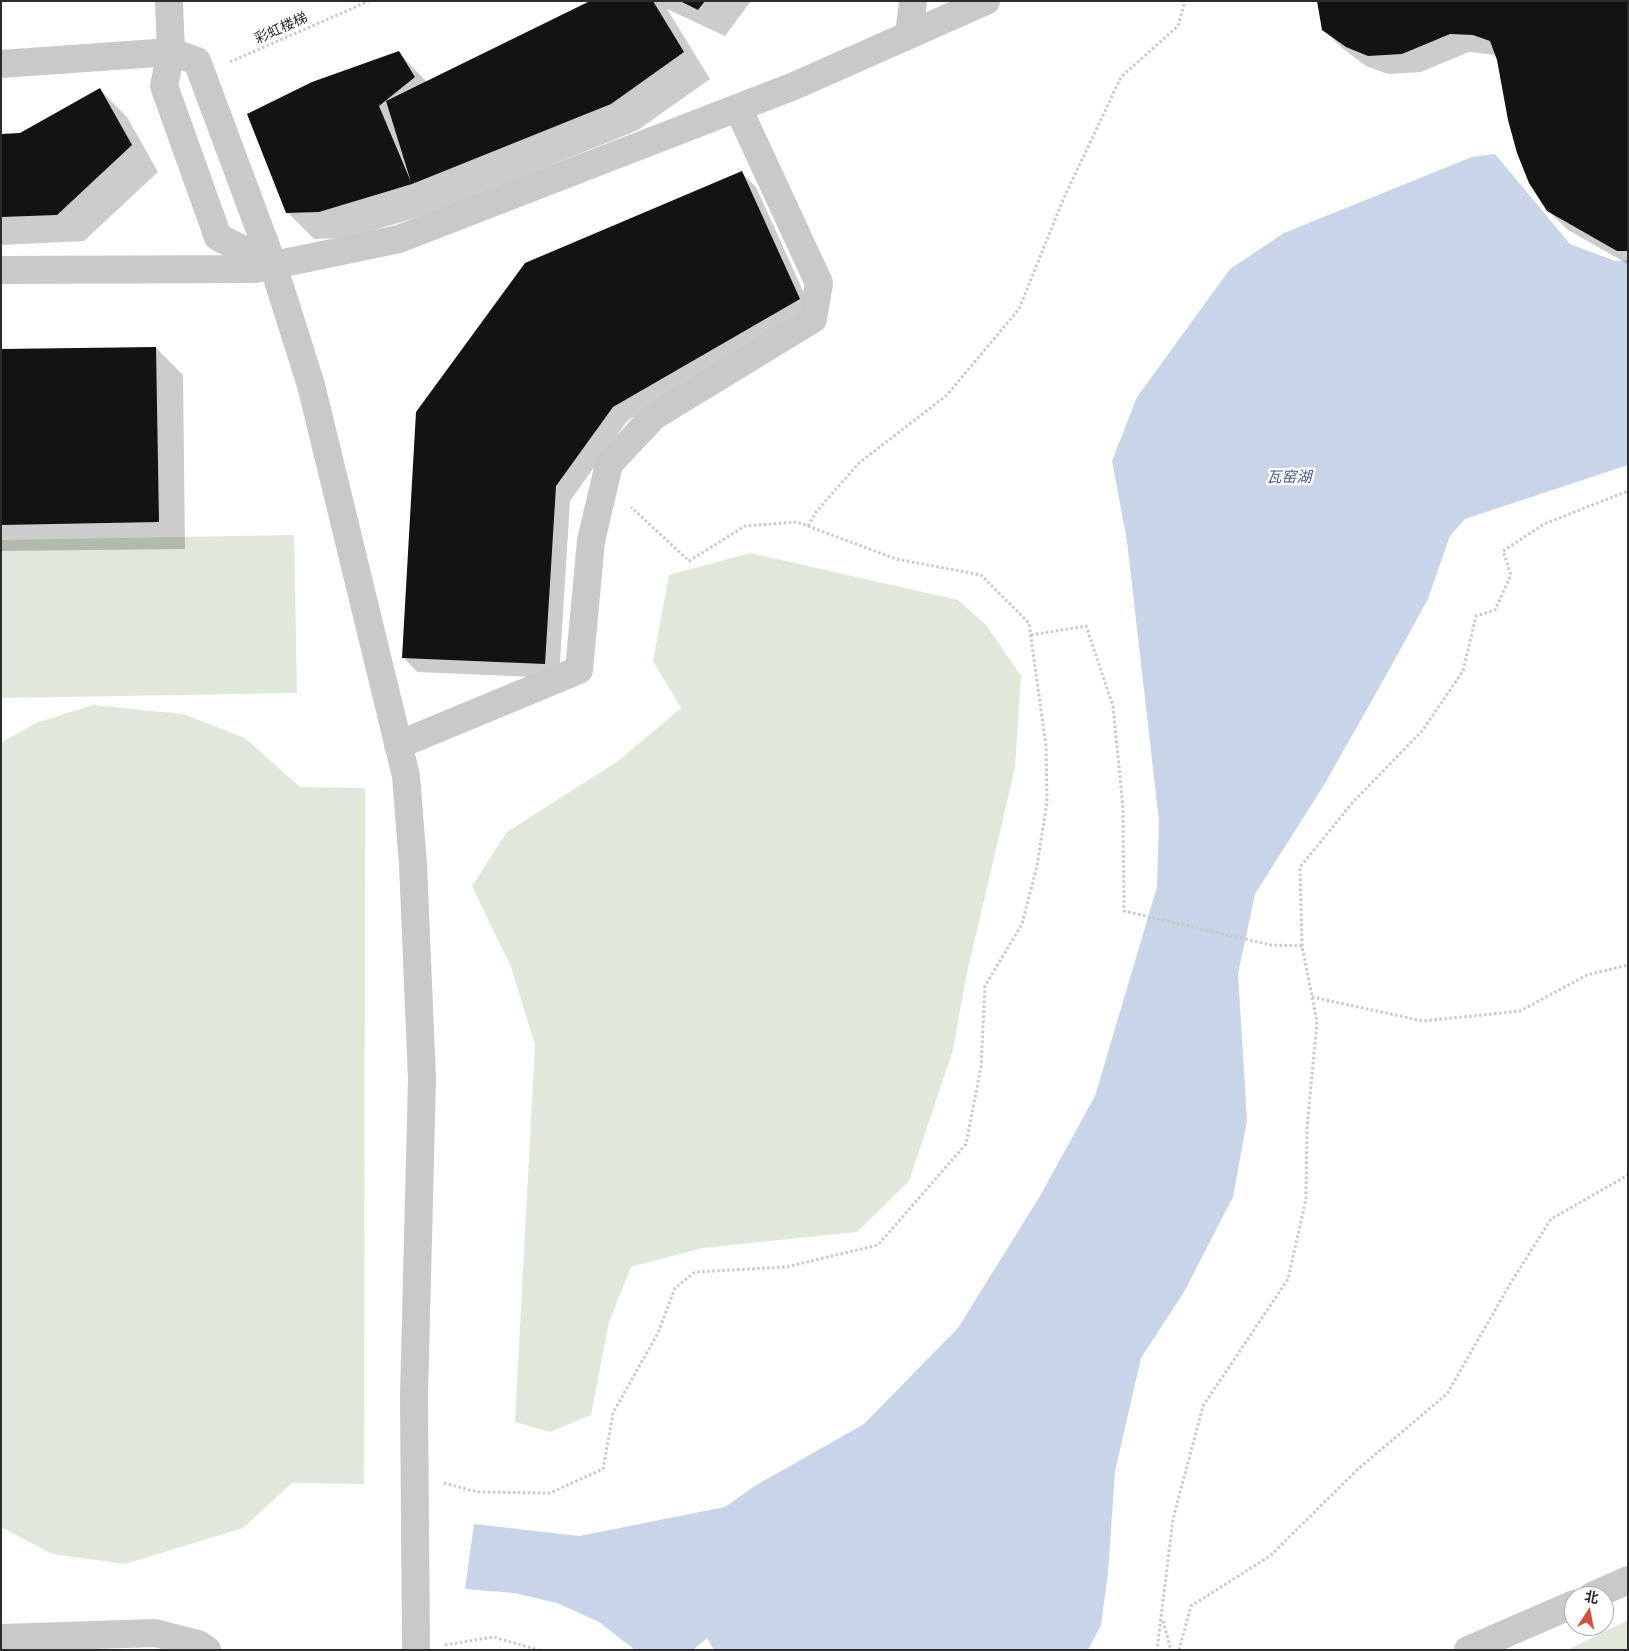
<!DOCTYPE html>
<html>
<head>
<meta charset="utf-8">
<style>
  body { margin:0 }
  #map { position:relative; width:1629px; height:1651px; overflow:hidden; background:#fff; font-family:Commissioner,"Noto Sans SC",sans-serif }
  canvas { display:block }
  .frame { position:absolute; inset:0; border:2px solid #2c2c2c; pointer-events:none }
  .north { position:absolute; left:1564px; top:1586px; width:50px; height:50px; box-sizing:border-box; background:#fff; border:1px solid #ababab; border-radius:50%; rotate:11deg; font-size:14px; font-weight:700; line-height:20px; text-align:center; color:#2c2c2c }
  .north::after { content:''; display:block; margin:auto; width:18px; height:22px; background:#d3533d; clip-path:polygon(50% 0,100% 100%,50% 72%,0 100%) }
</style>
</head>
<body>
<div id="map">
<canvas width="1629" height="1651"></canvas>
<div class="frame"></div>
<div class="north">北</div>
</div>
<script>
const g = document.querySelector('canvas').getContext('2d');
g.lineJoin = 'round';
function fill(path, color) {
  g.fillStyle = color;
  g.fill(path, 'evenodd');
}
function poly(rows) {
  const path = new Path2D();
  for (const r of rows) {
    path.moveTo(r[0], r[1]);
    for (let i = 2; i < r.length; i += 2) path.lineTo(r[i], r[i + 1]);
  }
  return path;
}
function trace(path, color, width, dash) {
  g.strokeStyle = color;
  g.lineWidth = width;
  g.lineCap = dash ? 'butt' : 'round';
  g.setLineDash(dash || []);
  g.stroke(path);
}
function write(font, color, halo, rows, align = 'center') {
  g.font = font + ' Commissioner,"Noto Sans SC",sans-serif';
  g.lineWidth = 5;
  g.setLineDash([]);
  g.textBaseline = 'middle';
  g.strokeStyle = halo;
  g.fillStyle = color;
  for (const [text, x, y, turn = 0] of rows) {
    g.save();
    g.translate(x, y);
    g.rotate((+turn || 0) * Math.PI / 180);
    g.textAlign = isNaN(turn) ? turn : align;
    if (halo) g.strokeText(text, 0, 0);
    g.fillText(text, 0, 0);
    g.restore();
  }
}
fill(poly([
  [294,535,297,693,1,698,1,540],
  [750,553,958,600,986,625,1021,676,1015,768,966,977,953,1050,909,1181,857,1232,702,1248,631,1267,609,1322,591,1415,550,1432,515,1422,535,1045,511,967,472,886,507,832,618,761,681,708,653,661,669,575],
  [93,705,183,714,245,738,300,787,365,788,364,1484,292,1483,243,1528,125,1564,52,1554,1,1527,1,743,36,723],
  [1628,1620,1628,1650,1567,1650]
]), '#dfe8da');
fill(poly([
  [1495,154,1570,244,1615,261,1628,260,1628,465,1465,519,1450,536,1428,599,1384,679,1324,785,1255,894,1238,974,1247,1120,1233,1197,1184,1292,1141,1358,1115,1471,1108,1573,1101,1625,1088,1650,714,1650,707,1638,693,1650,635,1650,599,1622,557,1603,514,1593,465,1589,474,1524,579,1536,725,1507,753,1487,864,1424,958,1328,1040,1196,1095,1096,1157,887,1159,821,1127,541,1112,461,1137,397,1230,269,1284,233,1472,157]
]), '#c8d4e7');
fill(poly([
  [593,1,751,1,725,36,667,9,710,79,638,130,439,211,347,238,314,239,287,212,398,52,427,82],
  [1628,1,1628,264,1568,230,1548,211,1496,55,1469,52,1421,72,1388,74,1366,66,1342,48,1323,29],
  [100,90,127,117,158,172,84,241,1,245,1,135,20,134],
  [742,173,756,187,813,313,627,421,570,501,559,678,417,672,403,657],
  [156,348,183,375,185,549,1,551,1,351]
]), '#0003');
fill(poly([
  [590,1,653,1,684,52,611,104,412,184,319,212,286,213,247,114,312,82,399,51,415,77,379,106,411,182,386,101],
  [680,1,705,1,698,10],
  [1317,1,1628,1,1628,251,1617,251,1547,211,1529,183,1517,153,1508,120,1497,60,1490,41,1473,35,1450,34,1402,54,1368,56,1346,47,1322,30],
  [100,88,132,145,57,215,1,217,1,134,20,133],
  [742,171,800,299,613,407,556,486,545,664,402,658,416,412,525,263],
  [156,347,159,522,1,525,1,349]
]), '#131313');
trace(poly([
  [230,62,369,1],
  [808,526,816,512,859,463,947,395,1019,309,1063,200,1121,77,1178,26,1185,1],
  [1031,635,1086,626,1113,706,1123,808,1124,911,1271,945,1302,946,1317,1022,1307,1128,1306,1199,1288,1279,1203,1406,1173,1519,1157,1650],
  [1302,946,1300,867,1353,802,1422,731,1463,671,1476,616,1495,610,1511,575,1503,551,1544,524,1628,491],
  [1312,997,1423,1021,1520,1011,1587,975,1628,965],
  [444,1483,477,1492,550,1493,603,1469,613,1413,658,1333,675,1288,695,1272,786,1267,878,1245,966,1144,981,1067,985,986,1022,924,1037,866,1047,802,1046,746,1029,623,981,575,896,559,797,522,745,526,689,561,631,507],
  [1163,1621,1171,1650],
  [445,1645,493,1637,539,1650],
  [1179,1650,1191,1606,1270,1556,1358,1469,1447,1394,1510,1284,1551,1219,1628,1175]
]), '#c9c9c9', 3, [2.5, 2.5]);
trace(poly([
  [169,1,171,52,197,61,273,265,311,385,406,776,413,864,422,1079,414,1396,416,1650],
  [909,35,913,1],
  [1,64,171,52,164,86,218,237,273,265],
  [1,270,255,269,399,239,794,86,986,1],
  [398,745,579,670,591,541,609,464,654,416,813,319,819,283,738,108],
  [1592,1596,1628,1580],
  [1,1638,155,1633,198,1644,207,1650],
  [1468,1650,1574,1604]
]), '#c9c9c9', 28);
write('14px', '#2c2c2c', '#fff', [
  ["彩虹楼梯",281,28,-24]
]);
write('italic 15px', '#425c85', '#fff', [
  ["瓦窑湖",1289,477]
]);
</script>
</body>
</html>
